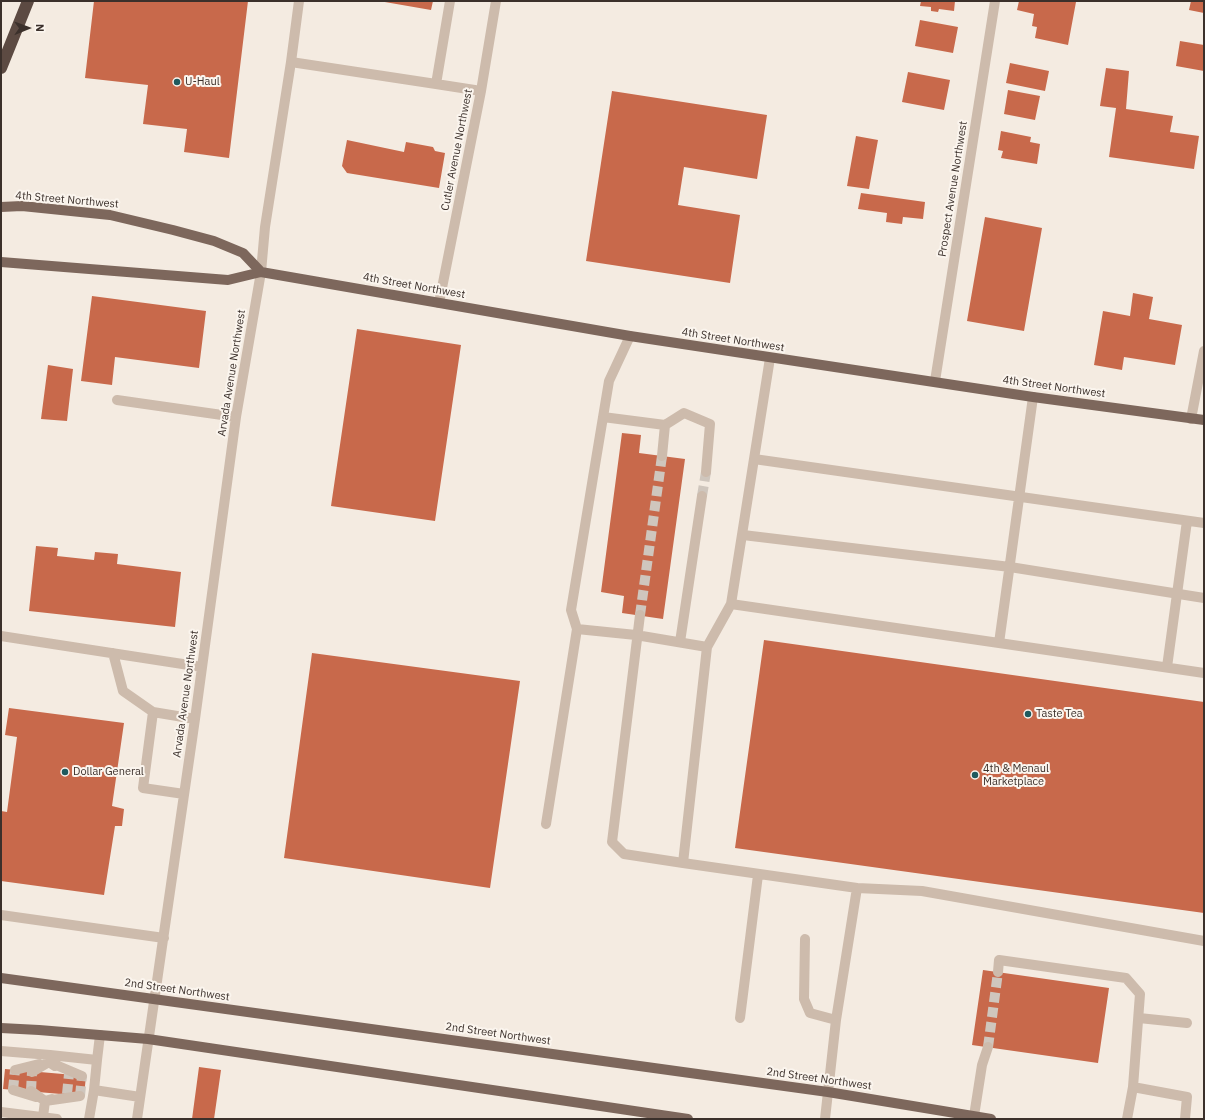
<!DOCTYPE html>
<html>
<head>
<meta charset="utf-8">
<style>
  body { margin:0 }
  #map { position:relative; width:1205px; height:1120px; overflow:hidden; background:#f4ebe1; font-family:"IBM Plex Sans",sans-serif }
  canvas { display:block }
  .frame { position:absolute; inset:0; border:2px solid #3b302b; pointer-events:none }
  .north { position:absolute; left:8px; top:8px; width:40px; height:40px; -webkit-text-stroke:3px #fbf5ee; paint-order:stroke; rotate:89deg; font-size:11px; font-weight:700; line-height:16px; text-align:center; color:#3b302b }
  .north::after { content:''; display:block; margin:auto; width:14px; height:18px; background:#3b302b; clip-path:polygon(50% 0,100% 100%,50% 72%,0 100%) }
</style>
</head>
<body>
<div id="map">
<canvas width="1205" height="1120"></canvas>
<div class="frame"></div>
<div class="north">N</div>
</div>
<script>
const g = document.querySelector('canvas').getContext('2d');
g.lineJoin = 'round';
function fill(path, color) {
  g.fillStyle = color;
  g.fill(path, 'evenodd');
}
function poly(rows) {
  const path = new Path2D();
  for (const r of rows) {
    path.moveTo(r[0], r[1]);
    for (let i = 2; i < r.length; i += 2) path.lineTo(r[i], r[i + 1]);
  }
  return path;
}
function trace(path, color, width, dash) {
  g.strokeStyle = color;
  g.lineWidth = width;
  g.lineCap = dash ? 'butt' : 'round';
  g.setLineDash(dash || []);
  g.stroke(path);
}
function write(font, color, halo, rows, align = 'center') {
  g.font = font + ' "IBM Plex Sans",sans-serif';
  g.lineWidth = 4;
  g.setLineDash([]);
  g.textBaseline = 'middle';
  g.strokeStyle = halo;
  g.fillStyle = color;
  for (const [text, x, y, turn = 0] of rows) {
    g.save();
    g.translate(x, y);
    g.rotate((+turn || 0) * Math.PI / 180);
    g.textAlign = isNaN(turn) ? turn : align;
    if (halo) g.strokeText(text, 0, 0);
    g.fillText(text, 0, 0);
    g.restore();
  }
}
fill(poly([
  [94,1,248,1,229,158,184,152,187,129,143,124,148,85,85,78],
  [379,1,433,1,431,10],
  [921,1,955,1,954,11,939,9,938,12,931,11,931,7,920,6],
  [1019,1,1076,2,1068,45,1035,38,1037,27,1032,26,1034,14,1017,10],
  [1191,1,1204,1,1204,13,1189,10],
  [920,20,958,27,953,53,915,46],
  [1180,41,1204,45,1204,71,1176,66],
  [1010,63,1049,71,1045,91,1006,83],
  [1106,68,1129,71,1126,109,1173,116,1170,132,1199,136,1194,169,1109,157,1116,108,1100,106],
  [908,72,950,80,944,110,902,102],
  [1008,90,1040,96,1035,120,1004,114],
  [612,91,767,115,757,179,684,167,678,205,740,215,730,283,586,261],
  [1001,131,1031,137,1030,142,1040,144,1037,164,1001,158,1003,151,998,150],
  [856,136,878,140,869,189,847,186],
  [347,140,404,152,406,142,433,147,435,151,445,153,439,188,347,173,342,166],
  [861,193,925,202,923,219,903,217,902,224,886,222,887,213,858,209],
  [985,217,1042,228,1024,331,967,321],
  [1133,293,1153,297,1149,319,1182,325,1175,365,1124,357,1122,370,1094,365,1103,311,1130,316],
  [92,296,206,311,199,368,115,357,112,385,81,381],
  [357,329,461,345,435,521,331,506],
  [48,365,73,369,67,421,41,419],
  [622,433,641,435,639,453,685,459,663,619,622,613,624,596,601,592],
  [36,546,58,548,57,556,94,560,95,552,118,554,117,564,181,572,175,627,29,611],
  [764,640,1204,702,1204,913,735,848],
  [312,653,520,681,490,888,284,858],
  [9,708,124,723,112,806,124,809,122,826,115,826,104,895,1,881,1,811,7,812,17,737,5,735],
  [983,970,1109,988,1098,1063,972,1045],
  [199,1067,221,1070,214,1119,192,1119],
  [5,1069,86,1076,84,1096,3,1089]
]), '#c8694b');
trace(poly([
  [702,496,706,472],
  [640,615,662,456],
  [988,1047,998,972],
  [13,1090,15,1070],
  [31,1091,32,1072],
  [67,1094,69,1074],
  [80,1096,82,1076]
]), '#cfc6bd', 10, [10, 5]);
trace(poly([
  [291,62,299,1],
  [436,84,481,91],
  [439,303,481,91,496,1],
  [630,336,609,381,571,610,577,629,636,635,707,647],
  [770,358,731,604,707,647,683,863,857,888,836,1020,825,1119],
  [935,381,995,1],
  [1033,397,999,643,1204,673],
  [117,400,236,417],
  [603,417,665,425],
  [1191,419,1204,351],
  [662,456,665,425,684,413,710,424,706,472],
  [754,459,1204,523],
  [743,535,1010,567,1204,598],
  [731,604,999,643],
  [640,615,612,842,624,854,683,863],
  [1,636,202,667],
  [680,642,702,496],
  [113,653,123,691,153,712,195,719],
  [1167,667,1187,521],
  [153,712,143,788,184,794],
  [546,824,577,629],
  [857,888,922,891,1204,941],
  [1,915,164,938],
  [805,939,804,999,810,1013,836,1020],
  [998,972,999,960,1126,978,1140,994,1133,1087],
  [740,1018,758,875],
  [1139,1018,1187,1023],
  [1,1051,50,1055],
  [15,1070,39,1064],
  [32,1072,49,1062,55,1066],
  [82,1076,49,1062,50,1055,97,1060,100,1035],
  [13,1090,36,1097],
  [94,1090,97,1060],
  [31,1091,45,1101,52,1099],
  [1,1112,57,1119],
  [974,1116,982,1065,988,1047],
  [43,1117,45,1101,80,1096],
  [89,1119,94,1090,140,1097],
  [137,1119,195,719,236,417,261,272,265,227,291,62,436,84,450,1],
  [1127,1119,1133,1087,1187,1097,1185,1119]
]), '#cdbbac', 10);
trace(poly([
  [1,207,22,206,110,215,173,230,214,241,243,253,261,272],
  [1,262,228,280,261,272,630,336,1033,397,1204,420],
  [1,978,828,1092,991,1119],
  [1,1028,39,1030,148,1039,688,1119]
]), '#7d675c', 10);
trace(poly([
  [1,68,28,1]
]), '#5c4a42', 12);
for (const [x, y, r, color] of [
  [177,82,4,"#1f5a5e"],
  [1028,714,4,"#1f5a5e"],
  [65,772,4,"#1f5a5e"],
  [975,775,4,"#1f5a5e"]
]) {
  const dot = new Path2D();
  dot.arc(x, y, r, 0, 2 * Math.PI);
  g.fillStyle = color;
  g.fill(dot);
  trace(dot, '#fbf5ee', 1.5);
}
write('11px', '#3b302b', '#fbf5ee', [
  ["U-Haul",185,82],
  ["Taste Tea",1036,714],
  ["4th & Menaul",983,769],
  ["Marketplace",983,782],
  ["Dollar General",73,772]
], 'left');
write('11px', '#3b302b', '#fbf5ee', [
  ["Cutler Avenue Northwest",457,150,-79],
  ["Prospect Avenue Northwest",953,189,-81],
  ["4th Street Northwest",67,200,5],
  ["4th Street Northwest",414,286,10],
  ["4th Street Northwest",733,340,9],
  ["Arvada Avenue Northwest",232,373,-81],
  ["4th Street Northwest",1054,387,8],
  ["Arvada Avenue Northwest",186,694,-82],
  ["2nd Street Northwest",177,990,8],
  ["2nd Street Northwest",498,1034,8],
  ["2nd Street Northwest",819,1079,8]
]);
</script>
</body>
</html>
